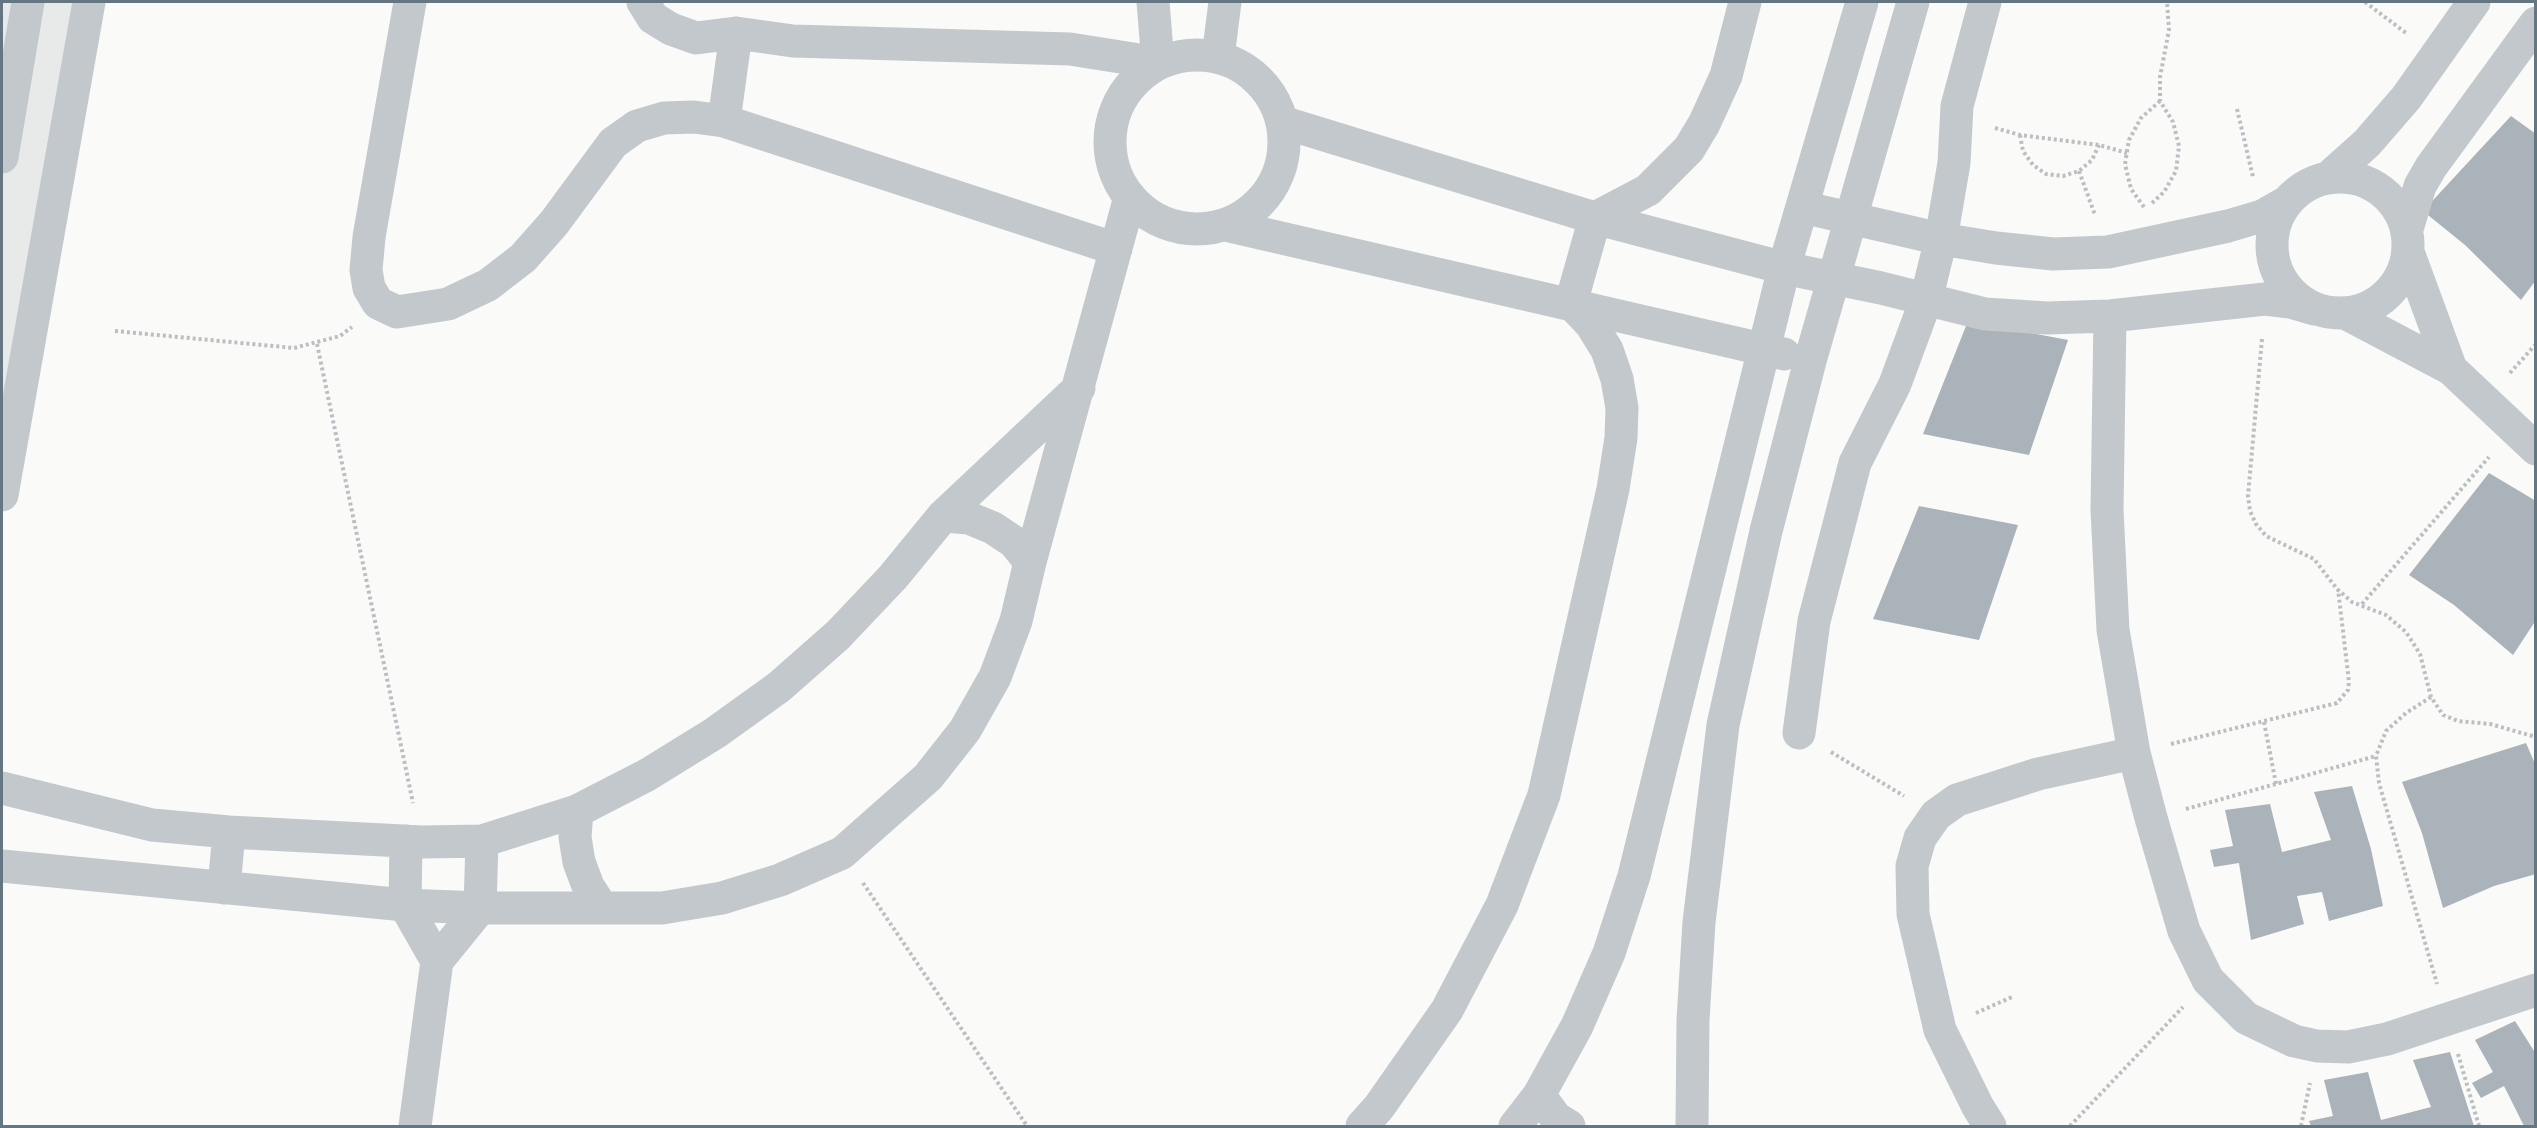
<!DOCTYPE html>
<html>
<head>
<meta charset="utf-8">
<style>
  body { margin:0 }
  #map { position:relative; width:2537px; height:1128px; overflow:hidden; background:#fafaf8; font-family:"Public Sans",sans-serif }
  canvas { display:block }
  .frame { position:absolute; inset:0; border:3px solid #657683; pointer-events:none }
</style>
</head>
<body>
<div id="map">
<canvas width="2537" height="1128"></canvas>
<div class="frame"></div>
</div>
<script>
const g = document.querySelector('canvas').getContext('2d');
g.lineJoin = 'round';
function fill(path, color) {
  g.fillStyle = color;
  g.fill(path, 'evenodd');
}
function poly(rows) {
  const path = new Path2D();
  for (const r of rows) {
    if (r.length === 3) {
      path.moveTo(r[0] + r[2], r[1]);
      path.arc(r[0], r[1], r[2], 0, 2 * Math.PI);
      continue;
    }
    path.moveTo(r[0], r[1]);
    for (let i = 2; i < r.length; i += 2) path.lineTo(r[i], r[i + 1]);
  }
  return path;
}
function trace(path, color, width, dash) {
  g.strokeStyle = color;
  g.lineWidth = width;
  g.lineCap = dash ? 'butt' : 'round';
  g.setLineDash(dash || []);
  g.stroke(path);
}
fill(poly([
  [2,2,78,2,2,448]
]), '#e8e9e9');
fill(poly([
  [2511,116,2536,134,2536,280,2521,300,2465,245,2423,211],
  [1968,321,2068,340,2029,455,1923,434],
  [2489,473,2536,501,2536,620,2513,655,2454,605,2409,575],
  [1919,506,2018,525,1979,640,1873,619],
  [2526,743,2536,766,2536,874,2494,886,2443,908,2422,833,2402,782],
  [2352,786,2371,849,2383,906,2329,921,2322,892,2297,896,2304,924,2251,940,2239,863,2214,867,2210,850,2233,846,2225,810,2270,804,2282,852,2331,840,2314,792],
  [2515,1021,2536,1054,2536,1126,2524,1126,2504,1086,2481,1098,2472,1083,2493,1072,2475,1040],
  [2450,1052,2474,1126,2311,1126,2309,1121,2333,1116,2324,1080,2368,1072,2381,1120,2431,1107,2413,1060]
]), '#aab3b9');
trace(poly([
  [2365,2,2406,33],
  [2237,109,2253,177],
  [1995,128,2020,135,2099,145,2127,153],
  [2020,135,2023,151,2033,165,2046,174,2063,176,2079,171,2092,160,2099,145],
  [2079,171,2095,215],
  [2152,203,2164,192,2176,171,2179,146,2173,122,2160,101,2160,77,2169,30,2167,2],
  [2144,207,2131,189,2125,164,2129,140,2141,118,2160,101],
  [115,331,294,348,340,336,352,327],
  [2262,339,2248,496,2250,511,2256,524,2266,536,2314,559,2337,589,2352,602,2386,615,2406,632,2420,654,2431,697,2443,715,2458,721,2490,724,2536,737],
  [317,344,413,803],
  [2510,373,2536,344],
  [2362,604,2489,457],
  [2431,697,2406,713,2386,731,2376,756,2379,783,2437,984],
  [2264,722,2276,784],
  [2171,744,2337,703,2348,690,2349,682,2338,589],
  [1831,752,1904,796],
  [2186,809,2376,756],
  [863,883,1027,1126],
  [1976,1013,2012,997],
  [2458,1054,2479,1126],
  [2070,1126,2183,1007],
  [2301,1126,2310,1083]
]), '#bbbfc2', 4, [3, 3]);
trace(poly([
  [410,2,369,237,366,270,369,288,378,303,397,312,448,304,488,285,523,258,554,223,613,143,637,126,664,118,694,117,724,121,1116,249],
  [643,2,653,18,671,29,696,38,736,33,793,41,1070,49,1158,63,1153,2],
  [1197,142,87],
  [1218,57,1225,2],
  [724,121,736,33],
  [1282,122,1595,218,1784,268,1881,288,1985,314,2047,318,2110,316,2265,299,2290,302,2314,309],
  [2,157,28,2],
  [2340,245,68],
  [2329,177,2367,143,2406,98,2474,2],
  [1802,207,1941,239,1996,248,2053,254,2108,252,2228,226,2262,216,2285,203],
  [1225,225,1784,354],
  [2407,229,2420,186,2431,167,2536,23],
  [2408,252,2451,369],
  [2345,313,2451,369,2536,449],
  [2110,316,2107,510,2113,630,2134,753,2151,818,2184,931,2208,980,2246,1018,2294,1041,2317,1046,2348,1047,2387,1039,2536,990],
  [2,495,89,2],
  [943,516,969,518,993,528,1014,542,1030,562],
  [1799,733,1814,621,1855,463,1895,384,1926,300,1941,239,1954,163,1957,106,1985,2],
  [2,788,152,825,229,832,422,842,482,841,577,811,647,775,715,733,779,687,838,635,893,577,943,516,1079,388],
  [577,811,575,837,579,862,588,886,602,908],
  [406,841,405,905,437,961],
  [2,866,405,905,480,908,662,908,722,898,780,880,842,853,928,777,965,730,995,677,1016,621,1030,562,1130,197],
  [224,888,229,832],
  [1539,1095,1556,1118,1569,1126],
  [415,1126,437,961,480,908,482,841],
  [1362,1126,1379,1107,1447,1010,1502,905,1544,795,1613,489,1621,438,1622,408,1617,379,1607,350,1591,324,1571,303,1595,218,1648,190,1689,149,1704,124,1726,76,1745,2],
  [1515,1126,1539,1095,1577,1026,1609,953,1634,876,1784,268,1862,2],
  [1692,1126,1693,1020,1699,922,1723,725,1766,531,1810,361,1913,2],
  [1990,1126,1978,1107,1940,1030,1913,914,1912,866,1920,838,1936,815,1957,800,2038,774,2134,753]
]), '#c3c8cc', 33);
</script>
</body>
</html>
